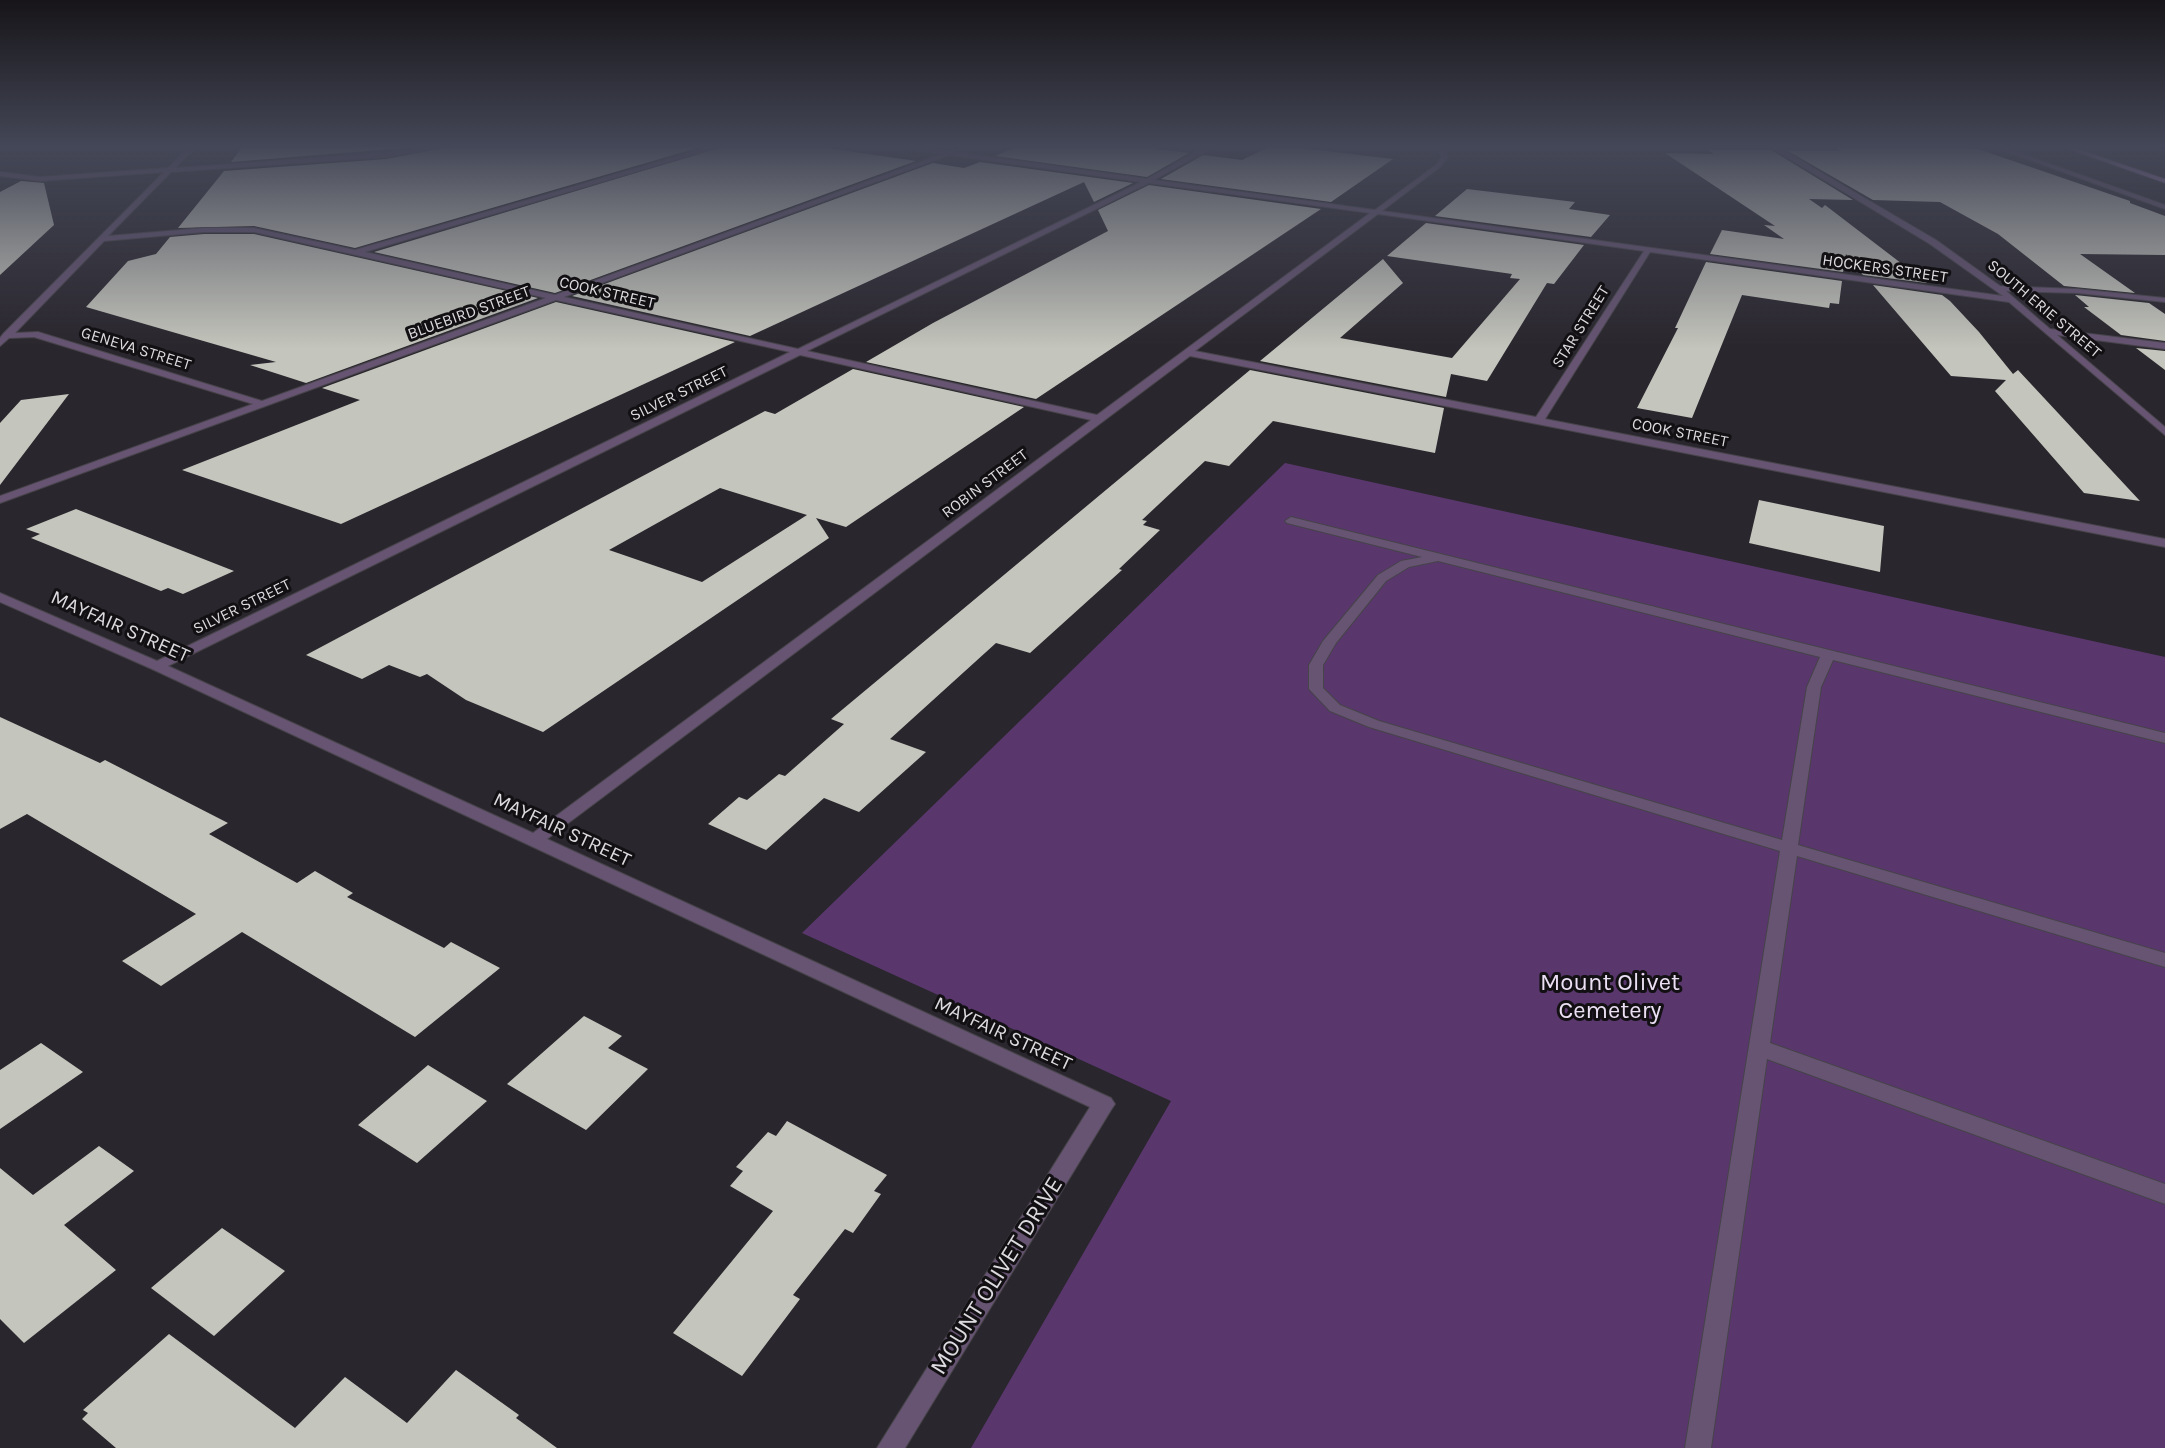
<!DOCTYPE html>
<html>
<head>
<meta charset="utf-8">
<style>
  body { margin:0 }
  canvas { display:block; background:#2a262d }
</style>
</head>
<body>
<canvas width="2165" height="1448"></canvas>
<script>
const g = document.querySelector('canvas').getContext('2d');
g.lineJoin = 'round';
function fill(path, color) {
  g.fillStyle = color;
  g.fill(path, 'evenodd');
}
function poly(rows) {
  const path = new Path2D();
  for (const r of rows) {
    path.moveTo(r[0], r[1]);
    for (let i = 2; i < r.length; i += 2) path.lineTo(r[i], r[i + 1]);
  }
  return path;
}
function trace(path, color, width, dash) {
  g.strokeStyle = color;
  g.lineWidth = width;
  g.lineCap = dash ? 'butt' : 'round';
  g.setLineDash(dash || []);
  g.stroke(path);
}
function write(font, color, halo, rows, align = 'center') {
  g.font = font + ' Karla,sans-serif';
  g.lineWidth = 6;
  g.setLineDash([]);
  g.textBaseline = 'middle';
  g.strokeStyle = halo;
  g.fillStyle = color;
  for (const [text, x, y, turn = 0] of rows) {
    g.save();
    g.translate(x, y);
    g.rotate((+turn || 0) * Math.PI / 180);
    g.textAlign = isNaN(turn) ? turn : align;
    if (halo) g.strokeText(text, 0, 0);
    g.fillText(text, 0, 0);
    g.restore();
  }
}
fill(poly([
  [1285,463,2165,657,2165,1448,971,1448,1171,1101,802,933]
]), '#59376d');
fill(poly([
  [243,146,428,146,231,162],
  [454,146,704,146,355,248,254,226,178,228,224,171,386,159],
  [725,146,812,146,916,161,555,293,374,252],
  [1019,146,1161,146,1155,149,1189,153,1147,177,995,156],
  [1271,146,1283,146,1393,159,1331,202,1161,179,1203,155,1242,160],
  [1944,146,1978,149,2130,201,2130,203,2165,216,2165,255,2080,254,2135,293,2064,286,1998,234,1940,202,1873,200,1788,151,1841,151,1836,148],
  [1708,150,1771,150,1853,200,1809,199,1822,208,1825,205,1927,283,1863,275,1846,254,1843,272,1710,254,1722,230,1784,239,1764,225,1775,226,1665,153,1714,154],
  [980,162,1133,183,1094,202,1084,182,750,336,572,296,933,163,964,168],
  [21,181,44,183,54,225,0,275,0,192],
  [1149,185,1321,209,1036,399,866,362,933,323,1108,231,1098,210],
  [1467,189,1575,202,1569,209,1610,215,1591,237,1435,216],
  [1426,223,1584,245,1554,284,1547,283,1487,381,1451,374,1446,397,1260,361,1383,259,1403,283,1340,338,1452,358,1520,279,1510,278,1512,274,1387,256],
  [204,234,254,234,538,298,306,383,250,365,276,362,86,307,128,261,156,254,170,237],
  [1706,262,1842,281,1839,304,1830,303,1829,308,1742,295,1692,418,1637,408,1678,328,1675,328],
  [1873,285,1942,295,1950,301,1979,332,2013,374,2018,370,2140,501,2084,493,1995,391,2006,380,1951,376],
  [2075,295,2149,303,2165,314,2165,341,2121,335,2084,307,2089,307],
  [556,302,735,342,341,524,182,470,360,400,322,388],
  [2136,348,2165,351,2165,370],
  [853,369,1024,407,846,527,816,518,829,538,543,732,466,700,427,674,420,677,389,665,362,679,306,655,765,411,775,414],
  [720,488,807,515,702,582,609,550],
  [1250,370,1444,408,1435,453,1273,421,1229,466,1205,461,1142,520,1147,521,1143,525,1160,530,1119,569,1122,570,1030,653,996,643,890,739,926,752,859,812,824,798,766,850,708,824,739,797,747,800,779,774,785,776,844,724,831,719],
  [69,394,0,485,0,423,21,400],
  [1759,500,1884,526,1880,572,1749,543],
  [76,509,234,571,183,594,168,588,161,591,31,538,40,534,26,529],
  [0,717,100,763,105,760,228,823,209,834,297,883,315,871,353,893,347,897,444,948,451,942,500,968,415,1037,242,932,161,986,122,961,196,914,27,814,0,829],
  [584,1016,622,1036,608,1048,648,1069,586,1130,507,1084],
  [41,1043,83,1072,0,1129,0,1070],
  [428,1065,487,1101,417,1163,358,1125],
  [787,1121,887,1175,874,1191,881,1194,853,1233,845,1229,793,1295,800,1299,742,1376,673,1333,773,1211,730,1186,743,1171,736,1167,768,1132,776,1136],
  [99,1146,134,1171,64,1225,116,1270,24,1343,0,1319,0,1168,33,1195],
  [222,1228,285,1271,214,1336,151,1288],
  [169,1334,295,1428,345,1377,407,1423,456,1370,519,1415,516,1418,557,1448,116,1448,82,1419,88,1413,83,1410]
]), '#c4c5bc');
const minor = poly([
  [190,146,196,146,175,168,386,153,452,146,386,157,171,172,108,236,204,228,254,228,355,250,713,146,723,146,365,252,555,295,942,154,894,146,911,146,1147,179,1207,146,1215,146,1154,180,1375,210,1436,165,1441,158,1440,146,1446,146,1447,158,1440,167,1382,211,2003,296,1930,244,1768,146,1776,146,1936,240,2000,286,2077,289,2165,298,2165,302,2077,293,2006,291,2050,329,2165,343,2165,349,2057,335,2165,427,2165,435,2009,302,1650,252,1545,419,2165,539,2165,547,1190,356,547,839,1111,1098,1115,1104,1111,1110,905,1448,877,1448,1090,1107,152,669,0,602,0,593,157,661,790,352,556,300,0,503,0,496,253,404,34,337,9,338,0,346,0,338,3,334,164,172,40,181,0,176,0,172,40,177,168,168,190,146],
  [949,155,1141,182,798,349,564,297,949,155],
  [1149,183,1370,213,1097,415,807,351,1149,183],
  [1378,214,1644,251,1536,417,1195,351,1378,214],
  [204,232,254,232,546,298,262,401,38,332,15,333,104,241,204,232],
  [800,355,1091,420,533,833,168,666,800,355],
  [1991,146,2000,146,2165,205,2165,209,1991,146],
  [1291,517,2165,733,2165,743,1833,660,1821,687,1798,845,2165,953,2165,967,1797,856,1770,1043,2165,1184,2165,1204,1767,1059,1711,1448,1685,1448,1780,851,1369,727,1330,711,1309,689,1309,665,1323,641,1378,575,1401,561,1422,557,1287,523,1285,521,1291,517],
  [1438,561,1820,657,1807,687,1782,840,1379,721,1340,705,1323,688,1323,665,1336,643,1386,581,1409,567,1438,561]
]);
const major = poly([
  [2060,146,2069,146,2165,179,2165,183,2060,146]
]);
trace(minor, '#464349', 2);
trace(major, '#464349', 2);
fill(minor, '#665472');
fill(major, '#a57fbd');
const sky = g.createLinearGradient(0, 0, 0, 349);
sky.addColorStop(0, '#171519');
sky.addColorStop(0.42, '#444757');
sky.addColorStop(1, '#44475700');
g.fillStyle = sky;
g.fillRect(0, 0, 2165, 349);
write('16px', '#dcdade', '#121013', [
  ["HOCKERS STREET",1885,269,8],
  ["COOK STREET",607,293,13],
  ["SOUTH ERIE STREET",2044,309,40],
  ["BLUEBIRD STREET",469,313,-20],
  ["STAR STREET",1581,327,-58],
  ["GENEVA STREET",136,349,17],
  ["SILVER STREET",679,394,-26],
  ["COOK STREET",1680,433,11],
  ["ROBIN STREET",985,484,-37],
  ["SILVER STREET",242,607,-26]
]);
write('20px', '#dcdade', '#121013', [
  ["MAYFAIR STREET",120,627,24],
  ["MAYFAIR STREET",562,830,25],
  ["MAYFAIR STREET",1003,1034,25]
]);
write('24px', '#ebdff3', '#121013', [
  ["Mount Olivet",1610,983],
  ["Cemetery",1610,1011]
]);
write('24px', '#dcdade', '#121013', [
  ["MOUNT OLIVET DRIVE",997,1276,-58]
]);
</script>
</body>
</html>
